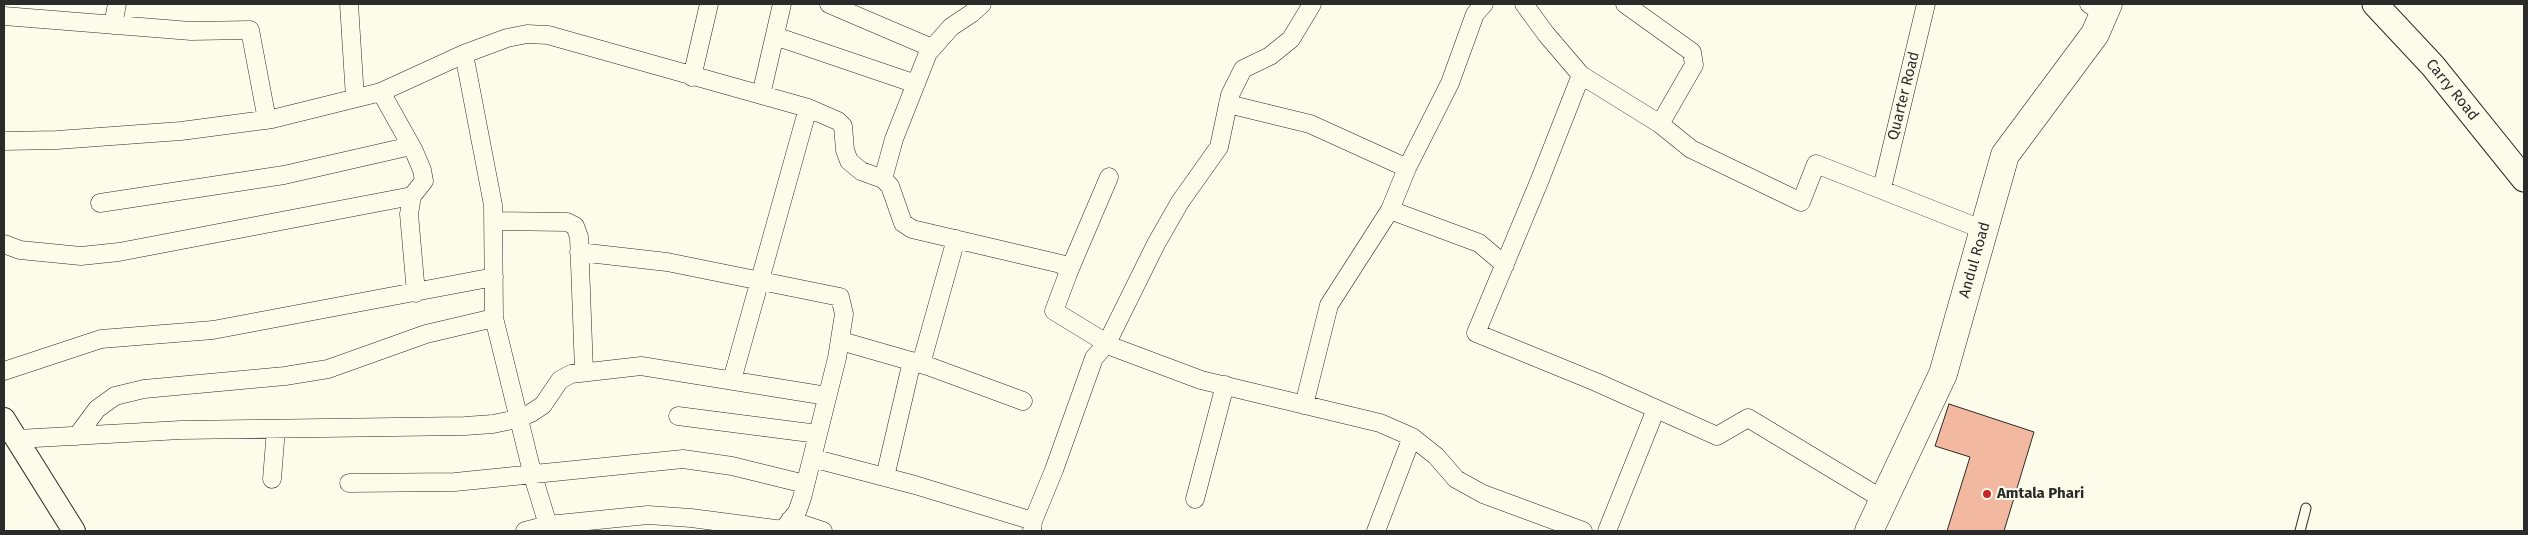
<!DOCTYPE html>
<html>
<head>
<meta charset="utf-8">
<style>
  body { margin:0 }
  #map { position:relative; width:2528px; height:535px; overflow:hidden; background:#fdfbea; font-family:"Fira Sans",sans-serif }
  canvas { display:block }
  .frame { position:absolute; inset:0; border:5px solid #2b2b2b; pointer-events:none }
</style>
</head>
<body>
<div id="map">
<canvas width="2528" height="535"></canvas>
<div class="frame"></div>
</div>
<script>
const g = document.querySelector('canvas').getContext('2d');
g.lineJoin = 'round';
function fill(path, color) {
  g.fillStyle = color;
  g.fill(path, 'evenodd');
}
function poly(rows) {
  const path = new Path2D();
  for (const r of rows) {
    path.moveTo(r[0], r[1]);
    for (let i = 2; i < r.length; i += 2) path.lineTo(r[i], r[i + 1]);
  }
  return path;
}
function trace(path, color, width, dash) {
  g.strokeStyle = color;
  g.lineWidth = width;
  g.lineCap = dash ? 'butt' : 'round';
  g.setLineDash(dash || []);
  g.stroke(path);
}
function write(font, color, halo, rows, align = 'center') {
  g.font = font + ' "Fira Sans",sans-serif';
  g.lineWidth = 4;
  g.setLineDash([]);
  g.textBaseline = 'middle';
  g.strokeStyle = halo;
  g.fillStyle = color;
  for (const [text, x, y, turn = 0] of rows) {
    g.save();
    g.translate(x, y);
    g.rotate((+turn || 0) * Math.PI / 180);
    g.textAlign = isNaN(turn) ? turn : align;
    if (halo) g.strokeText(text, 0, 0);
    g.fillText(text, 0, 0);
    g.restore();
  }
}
const building = poly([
  [1949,404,2034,432,2004,531,1947,531,1970,457,1935,446,1949,404]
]);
fill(building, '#f2b8a0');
trace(building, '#2b2b2b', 1);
const service = poly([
  [2300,531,2306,508]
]);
const minor = poly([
  [349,4,355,98],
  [829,4,932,48],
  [1524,4,1546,34,1581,75],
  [1625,4,1692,52,1694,65,1660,124],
  [2089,4,2104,13],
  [4,16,191,31,250,30,267,120],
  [113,25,117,4],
  [775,36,916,84],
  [464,54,493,205,494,318,533,476,548,525,553,531],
  [692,77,709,4],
  [381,92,414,151,422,170,424,181,412,196,409,214,416,293],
  [761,95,782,4],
  [1228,104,1310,124,1407,168,1450,83,1475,14,1484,4],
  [4,141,57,140,181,131,272,119,381,92,464,54,507,38,527,34,548,35,808,108,838,121,843,126,845,150,849,161,861,171,883,179,890,186,903,223,912,229,1061,264,1069,271,1054,311,1113,347,1201,380,1380,423,1412,437,1436,456,1456,479,1483,494,1583,531],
  [1407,168,1390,210,1479,243,1505,265],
  [883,179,894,139,928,53,951,27,972,13,982,4],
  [1882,188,1926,4],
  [100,203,284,175,411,146],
  [494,221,567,222,575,226,579,237,584,371],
  [4,244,20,250,81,256,119,252,412,196],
  [579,252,667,262,840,297,844,314,837,358,802,498,797,512,782,531],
  [1069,271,1109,177],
  [841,341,928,366,1023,401],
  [921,364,956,239],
  [4,371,101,339,213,330,494,277],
  [732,380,808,108],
  [1304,405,1329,305,1390,210],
  [678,416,818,434],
  [77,436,97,409,115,396,144,389,285,376,328,369,426,334,494,318],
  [17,439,181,430,465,426,493,424,517,419,531,413,543,405,560,380,571,374,641,366,827,396],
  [812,458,915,485,1033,521],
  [885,477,912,361],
  [272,479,276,429],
  [349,483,455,482,683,459,732,466,805,484],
  [1195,499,1225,385],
  [1884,500,1748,418,1717,436,1596,382,1476,333,1539,182,1581,75,1660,124,1691,149,1801,202,1816,164,1984,230],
  [790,520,823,531],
  [525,531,548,525,648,515,691,518,783,530],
  [1032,531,1033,521,1054,470,1094,358,1107,343,1156,244,1180,202,1219,147,1230,95,1243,69,1270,56,1291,39,1312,4],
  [1376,531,1412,437],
  [1607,531,1656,409]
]);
const tertiary = poly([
  [4,419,74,531]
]);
const secondary = poly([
  [2375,4,2433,66,2524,179]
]);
const primary = poly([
  [1869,531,1943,374,2005,155,2095,34,2108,4]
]);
trace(service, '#2b2b2b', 11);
trace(minor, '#2b2b2b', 19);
trace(tertiary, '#2b2b2b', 24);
trace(secondary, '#2b2b2b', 27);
trace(primary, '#2b2b2b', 29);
trace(service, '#fdfbea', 9);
trace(minor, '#fdfbea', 18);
trace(tertiary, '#fdfbea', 22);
trace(secondary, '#fdfbea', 25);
trace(primary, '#fdfbea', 28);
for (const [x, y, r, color] of [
  [1987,494,5,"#c62828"]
]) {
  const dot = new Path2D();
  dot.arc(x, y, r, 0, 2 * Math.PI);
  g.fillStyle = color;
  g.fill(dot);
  trace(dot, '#fdfbea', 2);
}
write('15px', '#2b2b2b', '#fdfbea', [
  ["Carry Road",2452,90,51],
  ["Quarter Road",1904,96,-76],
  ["Andul Road",1975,260,-74]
]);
write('bold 15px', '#2b2b2b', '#fdfbea', [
  ["Amtala Phari",1997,494]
], 'left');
</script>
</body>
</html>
